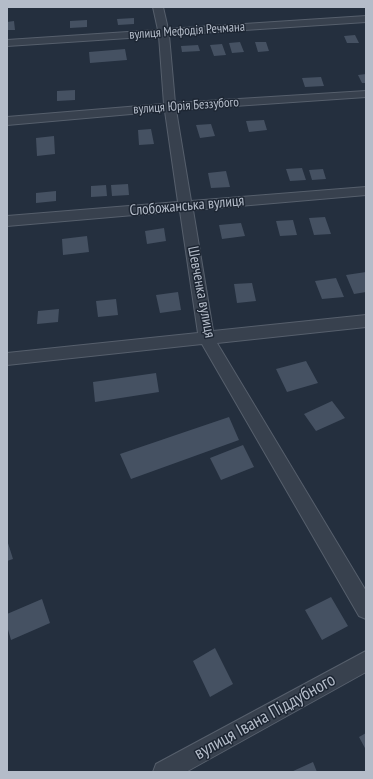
<!DOCTYPE html>
<html>
<head>
<meta charset="utf-8">
<style>
  body { margin:0 }
  #map { position:relative; width:373px; height:779px; overflow:hidden; background:#242f3e; font-family:"PT Sans Narrow",sans-serif }
  canvas { display:block }
  .frame { position:absolute; inset:0; border:8px solid #b4bcc9; pointer-events:none }
</style>
</head>
<body>
<div id="map">
<canvas width="373" height="779"></canvas>
<div class="frame"></div>
</div>
<script>
const g = document.querySelector('canvas').getContext('2d');
g.lineJoin = 'round';
function fill(path, color) {
  g.fillStyle = color;
  g.fill(path, 'evenodd');
}
function poly(rows) {
  const path = new Path2D();
  for (const r of rows) {
    path.moveTo(r[0], r[1]);
    for (let i = 2; i < r.length; i += 2) path.lineTo(r[i], r[i + 1]);
  }
  return path;
}
function trace(path, color, width, dash) {
  g.strokeStyle = color;
  g.lineWidth = width;
  g.lineCap = dash ? 'butt' : 'round';
  g.setLineDash(dash || []);
  g.stroke(path);
}
function write(font, color, halo, rows, align = 'center') {
  g.font = font + ' "PT Sans Narrow",sans-serif';
  g.lineWidth = 3;
  g.setLineDash([]);
  g.textBaseline = 'middle';
  g.strokeStyle = halo;
  g.fillStyle = color;
  for (const [text, x, y, turn = 0] of rows) {
    g.save();
    g.translate(x, y);
    g.rotate((+turn || 0) * Math.PI / 180);
    g.textAlign = isNaN(turn) ? turn : align;
    if (halo) g.strokeText(text, 0, 0);
    g.fillText(text, 0, 0);
    g.restore();
  }
}
fill(poly([
  [134,18,134,24,118,25,117,19],
  [87,20,87,27,70,28,70,21],
  [14,21,15,30,7,30,7,22],
  [355,35,359,43,347,43,344,36],
  [240,42,244,52,232,53,229,43],
  [255,42,266,42,269,51,258,52],
  [222,44,226,55,214,56,210,45],
  [198,45,200,51,182,52,181,46],
  [125,49,127,60,90,63,89,52],
  [366,74,366,83,362,83,358,75],
  [321,77,324,86,305,87,302,78],
  [75,90,75,100,57,101,57,91],
  [264,120,267,130,249,132,246,121],
  [211,124,215,136,200,138,196,125],
  [151,129,154,144,139,145,138,130],
  [54,136,55,154,37,156,36,138],
  [302,168,306,180,290,181,286,169],
  [323,169,326,179,312,180,309,170],
  [226,171,230,187,211,188,208,173],
  [128,184,129,195,112,196,111,185],
  [106,185,107,196,91,197,91,186],
  [56,191,56,201,36,203,36,193],
  [325,217,331,234,314,235,309,218],
  [293,220,297,235,280,236,276,221],
  [241,223,245,236,222,239,219,225],
  [164,228,166,241,147,244,145,231],
  [87,236,89,252,63,255,62,239],
  [366,272,366,292,354,294,346,275],
  [336,278,344,297,322,299,315,281],
  [252,283,256,301,237,303,234,284],
  [178,292,181,310,160,313,156,295],
  [116,299,118,315,98,317,96,301],
  [59,309,58,322,37,324,38,311],
  [306,361,318,383,287,392,276,369],
  [156,373,159,392,95,402,93,382],
  [332,401,345,418,316,431,304,414],
  [229,417,239,440,131,479,120,454],
  [243,445,254,467,221,480,210,458],
  [7,540,13,559,7,561],
  [331,597,348,626,322,640,305,610],
  [42,599,50,623,11,640,7,626,7,614],
  [215,648,233,684,210,697,193,661],
  [366,733,366,750,359,737],
  [313,762,317,772,291,772]
]), '#455162');
const street = poly([
  [153,7,163,7,168,29,366,16,366,22,169,35,175,103,366,91,366,97,176,110,191,201,366,187,366,195,193,210,213,331,366,315,366,327,217,343,366,591,366,619,359,616,202,344,7,365,7,353,198,333,180,211,7,226,7,216,178,202,165,111,7,125,7,117,164,104,159,36,7,46,7,40,158,30,153,7],
  [366,651,366,672,186,772,153,772,156,764,366,651]
]);
trace(street, '#565f6c', 2);
fill(street, '#38414e');
write('13px', '#b4bcc9', '#1d2633', [
  ["вулиця Мефодія Речмана",187,31,-4],
  ["вулиця Юрія Беззубого",186,106,-4]
]);
write('15px', '#b4bcc9', '#1d2633', [
  ["Слобожанська вулиця",187,206,-5],
  ["Шевченка вулиця",201,292,79]
]);
write('18px', '#b4bcc9', '#1d2633', [
  ["вулиця Івана Піддубного",265,717,-29]
]);
</script>
</body>
</html>
